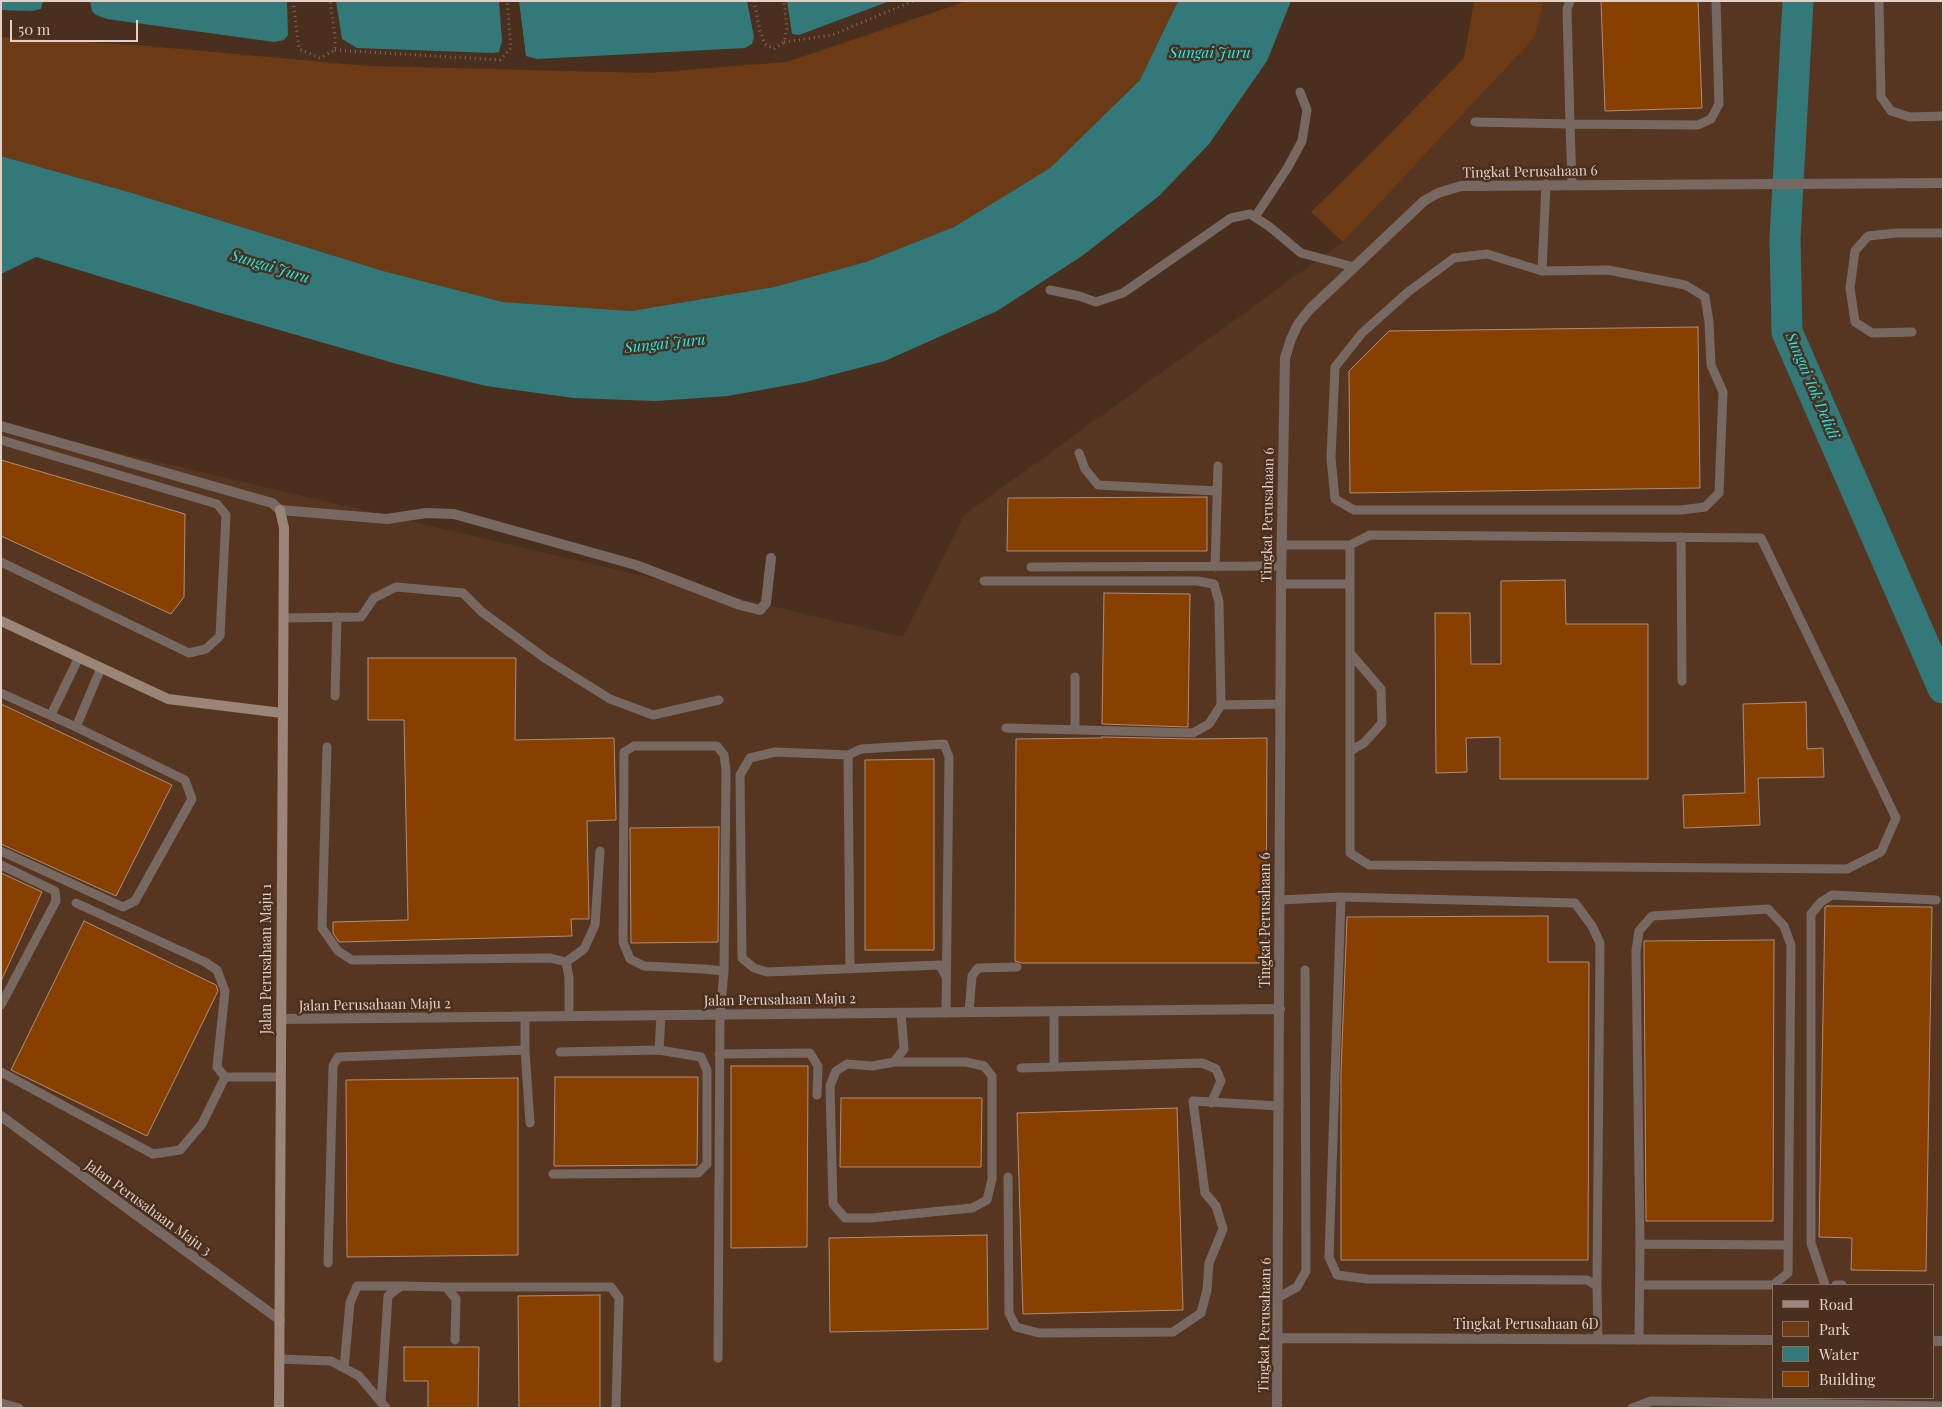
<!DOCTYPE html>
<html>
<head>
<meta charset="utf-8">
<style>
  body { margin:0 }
  #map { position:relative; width:1944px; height:1409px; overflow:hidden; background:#4a2f1e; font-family:"Playfair Display",serif }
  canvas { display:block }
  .frame { position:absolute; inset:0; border:2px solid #e3d1c7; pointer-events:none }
  .legend { position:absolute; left:1772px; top:1284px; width:162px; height:115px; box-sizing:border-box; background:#4a2f1e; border:1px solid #877062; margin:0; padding:6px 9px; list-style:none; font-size:15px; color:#e3d1c7 }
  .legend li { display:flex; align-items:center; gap:10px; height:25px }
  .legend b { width:25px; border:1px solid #877062 }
  .scale { position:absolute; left:10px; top:20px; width:128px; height:22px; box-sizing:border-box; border:2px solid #e3d1c7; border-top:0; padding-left:6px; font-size:15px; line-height:18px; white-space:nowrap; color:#e3d1c7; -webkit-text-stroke:4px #4a2f1e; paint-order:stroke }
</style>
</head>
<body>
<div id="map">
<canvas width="1944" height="1409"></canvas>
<div class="frame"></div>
<ul class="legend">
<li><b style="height:6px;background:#9b8578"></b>Road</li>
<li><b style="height:14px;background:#6d3a16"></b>Park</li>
<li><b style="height:14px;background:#33797a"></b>Water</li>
<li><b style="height:14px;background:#874000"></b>Building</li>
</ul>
<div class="scale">50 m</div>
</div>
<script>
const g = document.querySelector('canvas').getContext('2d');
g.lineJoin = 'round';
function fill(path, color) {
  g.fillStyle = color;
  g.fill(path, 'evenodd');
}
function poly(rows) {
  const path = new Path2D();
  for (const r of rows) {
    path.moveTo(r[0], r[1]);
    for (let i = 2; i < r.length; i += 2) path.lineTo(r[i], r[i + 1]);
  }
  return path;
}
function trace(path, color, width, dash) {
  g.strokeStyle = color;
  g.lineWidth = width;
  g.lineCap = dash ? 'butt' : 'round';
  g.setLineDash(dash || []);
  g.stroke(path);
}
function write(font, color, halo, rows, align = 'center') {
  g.font = font + ' "Playfair Display",serif';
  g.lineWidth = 5;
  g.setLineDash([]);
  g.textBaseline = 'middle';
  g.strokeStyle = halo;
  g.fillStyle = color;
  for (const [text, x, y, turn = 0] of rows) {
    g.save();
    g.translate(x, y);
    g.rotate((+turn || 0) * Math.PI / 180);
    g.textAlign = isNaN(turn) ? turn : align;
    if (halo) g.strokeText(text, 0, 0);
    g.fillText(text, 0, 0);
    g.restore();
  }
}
fill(poly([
  [1544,1,1943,1,1943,1408,1,1408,1,425,903,637,965,514,1343,242,1535,37],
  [1773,1285,1933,1285,1933,1398,1773,1398]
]), '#573621');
fill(poly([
  [967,1,1178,1,1140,80,1050,168,954,227,866,262,774,287,631,311,503,302,383,271,132,193,1,156,1,37,137,45,368,66,648,73,787,62],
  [1474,1,1544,1,1535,37,1343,242,1311,212,1369,155,1464,58]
]), '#6d3a16');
fill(poly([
  [1,1,43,1,41,9,32,11,1,10],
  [90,1,287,1,288,35,284,40,274,42,107,19,96,15,92,11],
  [336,1,499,1,502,41,499,52,493,53,357,48,342,39],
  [519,1,747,1,754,37,752,44,745,48,537,59,526,56],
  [787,1,890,1,799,35,792,34],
  [1178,1,1291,1,1267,61,1209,144,1159,196,1082,256,997,311,885,361,805,382,728,396,656,401,574,398,486,386,397,364,217,312,36,257,1,274,1,156,132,193,383,271,503,302,631,311,774,287,866,262,954,227,1050,168,1140,80]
]), '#33797a');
trace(poly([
  [1798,1,1785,239,1787,332,1943,688]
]), '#33797a', 31);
const building = poly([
  [1601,1,1698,1,1702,108,1605,111,1601,1],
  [1698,327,1700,488,1350,493,1349,371,1389,331,1698,327],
  [1,460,185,514,184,597,171,614,1,536,1,460],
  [1207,497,1207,551,1007,551,1008,498,1207,497],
  [1565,580,1566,624,1648,624,1648,779,1500,779,1500,737,1466,738,1467,772,1436,773,1435,613,1470,613,1471,664,1501,664,1501,581,1565,580],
  [1104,593,1190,594,1188,727,1102,724,1104,593],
  [368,658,516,658,515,740,614,738,616,820,587,821,589,919,571,919,572,936,339,942,333,933,333,922,408,920,404,720,368,720,368,658],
  [1806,702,1807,749,1823,748,1824,777,1758,778,1760,825,1684,828,1683,795,1745,793,1743,704,1806,702],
  [1,704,172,785,116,896,1,844,1,704],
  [1102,737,1193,739,1267,738,1266,963,1022,963,1015,961,1016,739,1102,738,1102,737],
  [934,759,934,950,865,950,865,760,934,759],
  [719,827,718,942,631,943,630,828,719,827],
  [1,873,42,892,1,981,1,873],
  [1827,906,1932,907,1926,1271,1851,1270,1852,1238,1819,1237,1825,907,1827,906],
  [1548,916,1548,962,1589,962,1588,1260,1341,1260,1341,1072,1347,917,1548,916],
  [84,921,216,985,218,991,147,1136,11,1070,84,921],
  [1774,940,1773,1221,1646,1221,1644,941,1774,940],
  [731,1066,808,1066,807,1247,731,1248,731,1066],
  [555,1077,698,1077,697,1165,554,1166,555,1077],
  [518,1078,518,1255,347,1257,346,1080,518,1078],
  [841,1098,982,1098,981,1167,840,1167,841,1098],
  [1177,1108,1183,1310,1023,1314,1017,1113,1177,1108],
  [987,1235,988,1329,830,1332,829,1238,987,1235],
  [600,1295,600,1408,519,1408,518,1296,600,1295],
  [404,1347,479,1347,478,1408,428,1408,428,1381,404,1381,404,1347]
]);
fill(building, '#874000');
trace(building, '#ae8d7a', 1);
trace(poly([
  [293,1,299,49,320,58,335,50,335,37,330,1],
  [754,1,760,31,765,44,774,49,784,42,787,28,784,1],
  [784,42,832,35,913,1],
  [335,50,500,60,511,48,507,1]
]), '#806859', 3, [1, 4]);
trace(poly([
  [1879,1,1881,97,1891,111,1910,117,1943,116],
  [1475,122,1570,124,1567,9,1570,1],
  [1572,184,1570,124,1698,125,1711,119,1719,104,1716,1],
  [1255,217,1288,167,1302,141,1307,110,1300,92],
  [1487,254,1542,271,1608,270,1685,285,1705,297,1709,322,1711,365,1723,392,1719,493,1705,507,1681,510,1354,510,1335,499,1331,458,1335,367,1362,333,1408,292,1454,258,1487,254],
  [1542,271,1546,184],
  [1050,290,1079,296,1096,302,1123,293,1231,218,1250,214,1270,227,1301,253,1354,267],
  [1912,332,1872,333,1855,322,1850,288,1855,251,1868,236,1897,233,1943,233],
  [1,440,217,504,226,515,220,636,206,649,189,653,1,562],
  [1079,453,1085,469,1098,485,1217,491],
  [1681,537,1682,681],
  [1281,545,1350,545,1370,535,1761,538,1896,818,1881,852,1847,869,1369,865,1350,853,1350,545],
  [1031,567,1281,566],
  [1215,567,1218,466],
  [984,581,1197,581,1214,584,1219,602,1221,705],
  [1281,584,1350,584],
  [283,618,361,617,374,598,396,587,463,593,482,612,546,659,610,699,653,715,719,700],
  [1075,677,1075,729],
  [1,693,76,727,185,780,192,799,135,901,123,907,1,851],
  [335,696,337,617],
  [51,715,79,657],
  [76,727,101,668],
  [1006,728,1193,733,1209,724,1221,705,1281,704],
  [327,747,322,928,338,951,352,960,550,958,566,962,569,977,569,1016],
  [1350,751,1364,743,1382,723,1381,689,1350,653],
  [848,755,850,969],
  [1,865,55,891,56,901,1,1005],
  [1341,897,1329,1257,1337,1275,1367,1279,1587,1280,1597,1286,1598,1339],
  [1280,900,1341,897,1575,903,1592,926,1600,943,1597,1286],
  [76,903,205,962,217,970,225,991,217,1067,225,1077,281,1077],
  [566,962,584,949,595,925,600,851],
  [946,977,940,965,767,972,754,968,742,958,740,775,750,758,775,752,848,755,861,749,944,744,949,757,946,1013],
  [969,1012,972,976,978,968,1017,967],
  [1054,1012,1054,1067],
  [525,1050,530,1123],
  [560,1052,659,1050,661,1016],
  [719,1054,810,1053,818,1066,817,1095],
  [894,1062,966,1062,984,1066,992,1076,992,1179,987,1200,972,1208,871,1218,845,1218,833,1204,830,1086,836,1071,847,1064,872,1066,894,1062],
  [894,1062,904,1049,901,1013],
  [1021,1068,1202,1063,1216,1069,1221,1081,1211,1103],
  [1,1072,153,1154,180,1150,202,1124,225,1077],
  [553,1174,698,1173,707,1164,707,1070,701,1057,659,1050],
  [1008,1177,1009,1313,1016,1327,1039,1333,1173,1332,1201,1313,1207,1290,1209,1263,1223,1229,1216,1206,1205,1193,1193,1101,1279,1106],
  [1640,1244,1788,1245],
  [328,1263,333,1066,338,1057,525,1050,525,1017],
  [1640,1285,1773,1285],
  [1825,1285,1811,1243,1811,914,1821,902,1832,895,1936,900],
  [1836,1285,1842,1285],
  [446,1287,611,1287,619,1298,616,1408],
  [1279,1297,1297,1287,1306,1271,1305,970],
  [1639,1340,1640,1244,1636,951,1639,931,1652,916,1768,909,1784,926,1791,945,1788,1273,1773,1285],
  [718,1358,720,1015,724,971,726,770,724,755,717,746,634,746,624,752,623,942,630,959,644,966,704,969,724,971],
  [279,1359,331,1361,359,1376,386,1408],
  [344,1368,350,1303,357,1286,401,1286],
  [381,1402,388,1296,401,1286,446,1287,456,1299,455,1340],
  [1,1403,19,1408],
  [1632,1408,1651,1401,1943,1406]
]), '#776961', 9);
trace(poly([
  [1,426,272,503,280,510,387,519,426,513,454,514,636,565,740,605,760,610,766,603,771,558],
  [281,1019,1280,1009],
  [1,1116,280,1320],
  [1279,1338,1773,1340],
  [1933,1341,1943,1341],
  [1277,1408,1281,584,1285,358,1291,339,1298,324,1310,309,1424,201,1438,193,1461,186,1943,183]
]), '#776961', 10);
trace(poly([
  [1,621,168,699,282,713],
  [279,1408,284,528,280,510]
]), '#9b8578', 10);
write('14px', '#e3d1c7', '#4a2f1e', [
  ["Tingkat Perusahaan 6",1530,172,-1],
  ["Tingkat Perusahaan 6",1268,515,-89],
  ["Tingkat Perusahaan 6",1266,920,-90],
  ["Jalan Perusahaan Maju 1",267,959,-90],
  ["Jalan Perusahaan Maju 2",780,1000,-1],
  ["Jalan Perusahaan Maju 2",375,1005,-1],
  ["Jalan Perusahaan Maju 3",148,1208,36],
  ["Tingkat Perusahaan 6",1265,1325,-89],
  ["Tingkat Perusahaan 6D",1526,1325]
]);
write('italic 15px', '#14f0f4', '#4a2f1e', [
  ["Sungai Juru",1210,53],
  ["Sungai Juru",270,267,17],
  ["Sungai Juru",665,344,-6],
  ["Sungai Tok Delidi",1812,386,67]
]);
</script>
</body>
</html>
